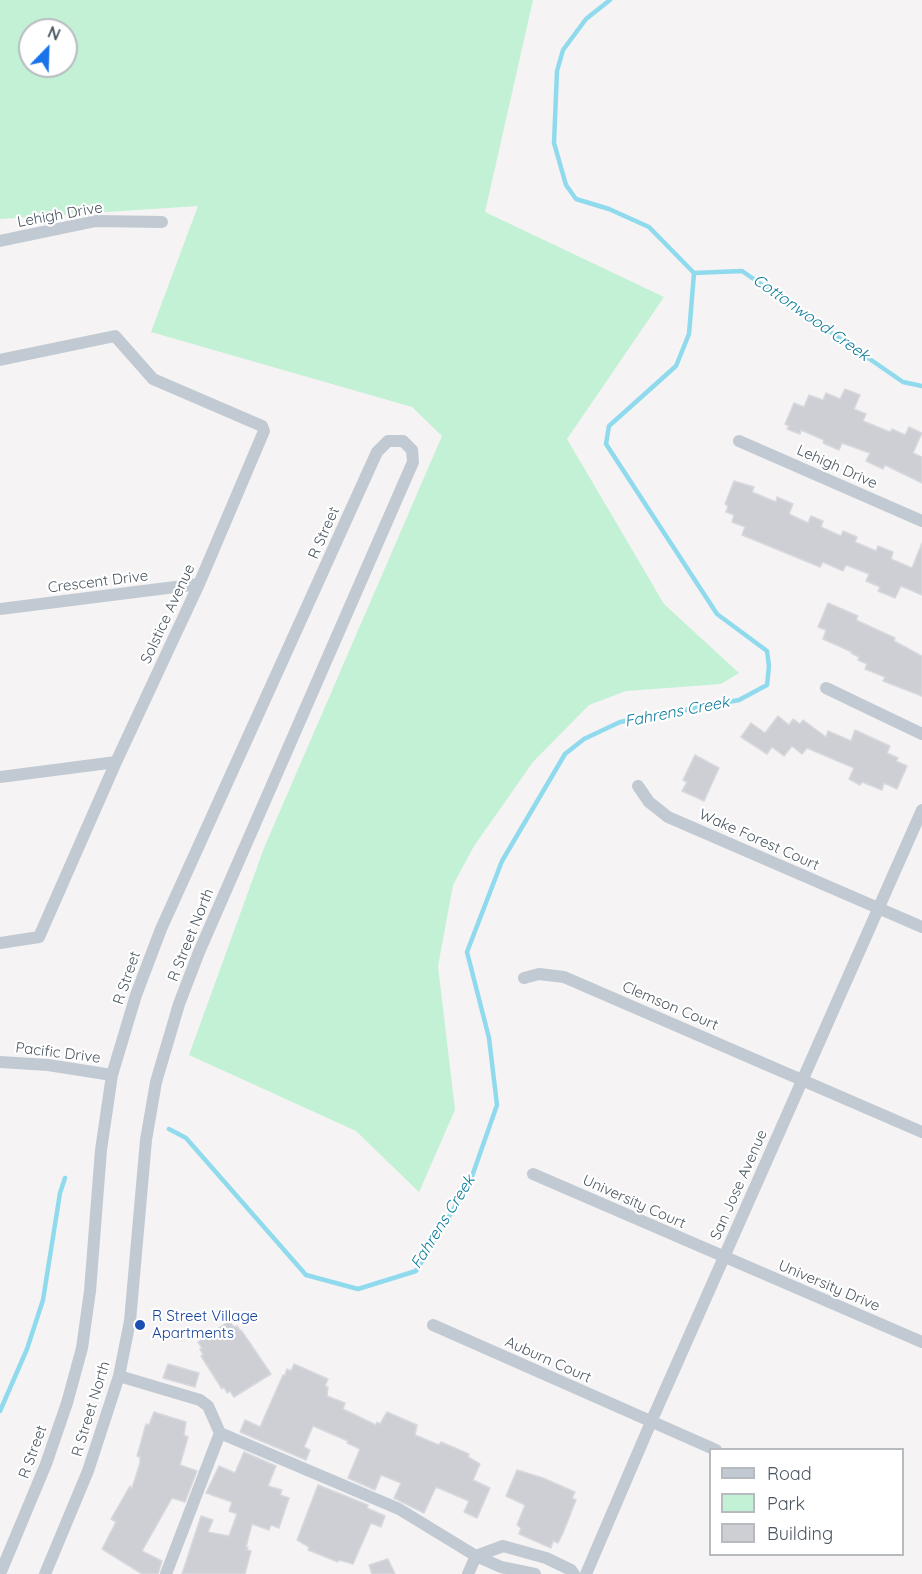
<!DOCTYPE html>
<html>
<head>
<meta charset="utf-8">
<style>
  body { margin:0 }
  #map { position:relative; width:922px; height:1574px; overflow:hidden; background:#f5f3f3; font-family:Quicksand,sans-serif }
  canvas { display:block }
  .legend { position:absolute; left:709px; top:1448px; width:195px; height:108px; box-sizing:border-box; background:#fff; border:2px solid #b7bbc0; margin:0; padding:8px 10px; list-style:none; font-size:18px; color:#4a5661 }
  .legend li { display:flex; align-items:center; gap:12px; height:30px }
  .legend b { width:30px; border:2px solid #b7bbc0 }
  .north { position:absolute; left:18px; top:18px; width:60px; height:60px; box-sizing:border-box; background:#fff; border:2px solid #b7bbc0; border-radius:50%; rotate:23deg; font-size:16px; font-weight:700; line-height:24px; text-align:center; color:#4a5661 }
  .north::after { content:''; display:block; margin:auto; width:21px; height:27px; background:#1a73e8; clip-path:polygon(50% 0,100% 100%,50% 72%,0 100%) }
</style>
</head>
<body>
<div id="map">
<canvas width="922" height="1574"></canvas>
<ul class="legend">
<li><b style="height:8px;background:#c1cad2"></b>Road</li>
<li><b style="height:16px;background:#c3f1d5"></b>Park</li>
<li><b style="height:16px;background:#cdcfd5"></b>Building</li>
</ul>
<div class="north">N</div>
</div>
<script>
const g = document.querySelector('canvas').getContext('2d');
g.lineJoin = 'round';
function fill(path, color) {
  g.fillStyle = color;
  g.fill(path, 'evenodd');
}
function poly(rows) {
  const path = new Path2D();
  for (const r of rows) {
    path.moveTo(r[0], r[1]);
    for (let i = 2; i < r.length; i += 2) path.lineTo(r[i], r[i + 1]);
  }
  return path;
}
function trace(path, color, width, dash) {
  g.strokeStyle = color;
  g.lineWidth = width;
  g.lineCap = dash ? 'butt' : 'round';
  g.setLineDash(dash || []);
  g.stroke(path);
}
function write(font, color, halo, rows, align = 'center') {
  g.font = font + ' Quicksand,sans-serif';
  g.lineWidth = 4.5;
  g.setLineDash([]);
  g.textBaseline = 'middle';
  g.strokeStyle = halo;
  g.fillStyle = color;
  for (const [text, x, y, turn = 0] of rows) {
    g.save();
    g.translate(x, y);
    g.rotate((+turn || 0) * Math.PI / 180);
    g.textAlign = isNaN(turn) ? turn : align;
    if (halo) g.strokeText(text, 0, 0);
    g.fillText(text, 0, 0);
    g.restore();
  }
}
fill(poly([
  [0,0,533,0,485,212,664,297,567,439,664,604,739,673,721,684,626,691,589,705,533,762,474,846,453,885,438,966,455,1110,419,1192,356,1131,189,1055,264,848,442,436,412,407,151,332,198,206,0,219],
  [30,30,66,30,66,66,30,66]
]), '#c3f1d5');
trace(poly([
  [694,273,742,271,903,382,922,386],
  [169,1129,186,1138,306,1275,358,1289,416,1271,470,1182,497,1105,489,1038,467,952,502,861,565,754,584,739,620,722,739,700,767,685,769,666,767,651,717,614,606,444,609,426,676,366,689,334,694,273,649,227,609,209,576,199,566,185,554,143,557,71,563,50,586,19,610,0],
  [0,1411,27,1349,43,1300,60,1193,65,1178]
]), '#90daee', 4.5);
const building = poly([
  [845,389,860,395,854,409,866,414,863,421,890,432,892,429,905,435,909,427,922,433,913,453,922,457,922,483,885,465,883,469,866,461,870,453,842,443,839,450,823,443,824,440,801,430,800,434,787,429,789,426,785,424,794,403,804,407,809,395,823,400,826,393,840,399,845,389],
  [734,481,754,487,752,492,776,502,777,497,793,504,789,514,808,523,811,516,823,521,821,527,841,536,843,531,857,537,855,542,876,551,878,546,893,552,891,559,912,568,922,543,922,595,901,586,895,598,878,591,880,587,866,581,869,574,846,565,843,571,823,562,820,567,742,535,745,527,732,522,734,515,726,512,728,506,725,504,734,481],
  [828,603,858,616,856,620,895,638,894,641,922,656,922,696,883,681,885,677,865,669,867,664,858,660,859,657,851,653,852,652,823,639,826,630,818,627,828,603],
  [778,716,789,725,793,719,800,724,803,720,826,737,828,731,851,741,855,730,890,746,887,753,898,758,896,761,907,766,897,789,884,783,882,790,862,782,860,785,849,779,854,768,807,748,802,754,792,746,784,756,772,747,767,754,741,737,751,723,765,733,778,716],
  [695,755,719,768,704,801,682,791,687,782,683,780,695,755],
  [229,1321,234,1327,237,1326,240,1331,241,1330,271,1374,234,1397,230,1391,227,1393,224,1387,222,1389,201,1356,203,1355,200,1349,202,1348,198,1342,229,1321],
  [168,1364,199,1373,195,1387,163,1378,168,1364],
  [294,1364,328,1379,325,1386,328,1387,327,1396,345,1403,343,1409,376,1425,377,1422,380,1424,387,1412,417,1425,415,1435,439,1445,441,1442,469,1454,468,1457,480,1464,473,1480,490,1488,477,1518,464,1512,469,1501,436,1487,424,1513,394,1498,401,1483,381,1475,375,1490,348,1478,360,1449,347,1443,348,1441,313,1426,304,1447,310,1450,306,1460,240,1432,245,1420,260,1427,283,1375,285,1375,287,1369,291,1371,294,1364],
  [154,1412,186,1422,184,1435,188,1437,180,1465,197,1471,185,1502,172,1498,142,1551,162,1561,158,1574,142,1574,102,1549,116,1522,111,1519,130,1486,132,1488,140,1463,140,1457,137,1456,146,1424,149,1425,154,1412],
  [244,1452,276,1466,268,1486,282,1490,280,1495,289,1498,279,1528,271,1525,269,1530,252,1524,246,1547,248,1547,247,1550,251,1551,245,1574,182,1574,201,1516,213,1520,208,1532,229,1536,237,1514,229,1511,232,1502,206,1493,219,1466,235,1473,244,1452],
  [517,1470,543,1478,575,1492,572,1498,576,1500,563,1533,558,1543,553,1541,551,1548,519,1534,521,1528,517,1525,525,1505,506,1496,517,1470],
  [318,1485,368,1505,367,1508,385,1516,381,1527,371,1523,353,1564,339,1560,338,1562,308,1550,309,1547,297,1540,318,1485],
  [388,1559,395,1574,372,1574,369,1565,388,1559]
]);
fill(building, '#cdcfd5');
trace(building, '#d7d9de', 1.5);
trace(poly([
  [0,241,96,221,162,222],
  [0,360,115,336,153,379,262,426,264,431,199,584,116,762,39,937,0,943],
  [739,441,922,521],
  [0,609,199,584],
  [826,688,922,734],
  [0,777,116,762],
  [638,786,649,802,668,817,922,927],
  [524,978,539,974,564,977,922,1132],
  [0,1062,48,1065,112,1075],
  [533,1174,922,1342],
  [433,1325,716,1450],
  [119,1376,200,1400,208,1406,220,1433,399,1509,476,1556,501,1567,535,1574],
  [0,1574,46,1464,67,1403,82,1348,90,1291,101,1150,112,1075,136,995,161,929,377,452,388,441,403,441,412,450,413,462,199,952,179,1004,156,1082,146,1140,130,1321,119,1376,88,1471,45,1574],
  [166,1574,220,1433],
  [468,1574,476,1556,503,1546,546,1558,571,1570,574,1574],
  [586,1574,651,1422,922,810]
]), '#c1cad2', 12);
for (const [x, y, r, color] of [
  [140,1325,6,"#1a4fb4"]
]) {
  const dot = new Path2D();
  dot.arc(x, y, r, 0, 2 * Math.PI);
  g.fillStyle = color;
  g.fill(dot);
  trace(dot, '#fff', 2);
}
write('15px', '#4a5661', '#fff', [
  ["Lehigh Drive",60,215,-10],
  ["Lehigh Drive",837,467,24],
  ["R Street",324,533,-66],
  ["Crescent Drive",98,582,-7],
  ["Solstice Avenue",168,614,-65],
  ["Wake Forest Court",759,840,24],
  ["R Street North",191,935,-68],
  ["R Street",127,978,-71],
  ["Clemson Court",670,1006,23],
  ["Pacific Drive",58,1053,7],
  ["San Jose Avenue",739,1185,-66],
  ["University Court",634,1202,24],
  ["University Drive",829,1286,23],
  ["Auburn Court",548,1360,24],
  ["R Street North",91,1409,-73],
  ["R Street",33,1452,-70]
]);
write('15px', '#164399', '#fff', [
  ["R Street Village",152,1316],
  ["Apartments",152,1333]
], 'left');
write('italic 16px', '#0c7c9b', '#fff', [
  ["Cottonwood Creek",811,318,35],
  ["Fahrens Creek",677,712,-11],
  ["Fahrens Creek",443,1222,-58]
]);
</script>
</body>
</html>
